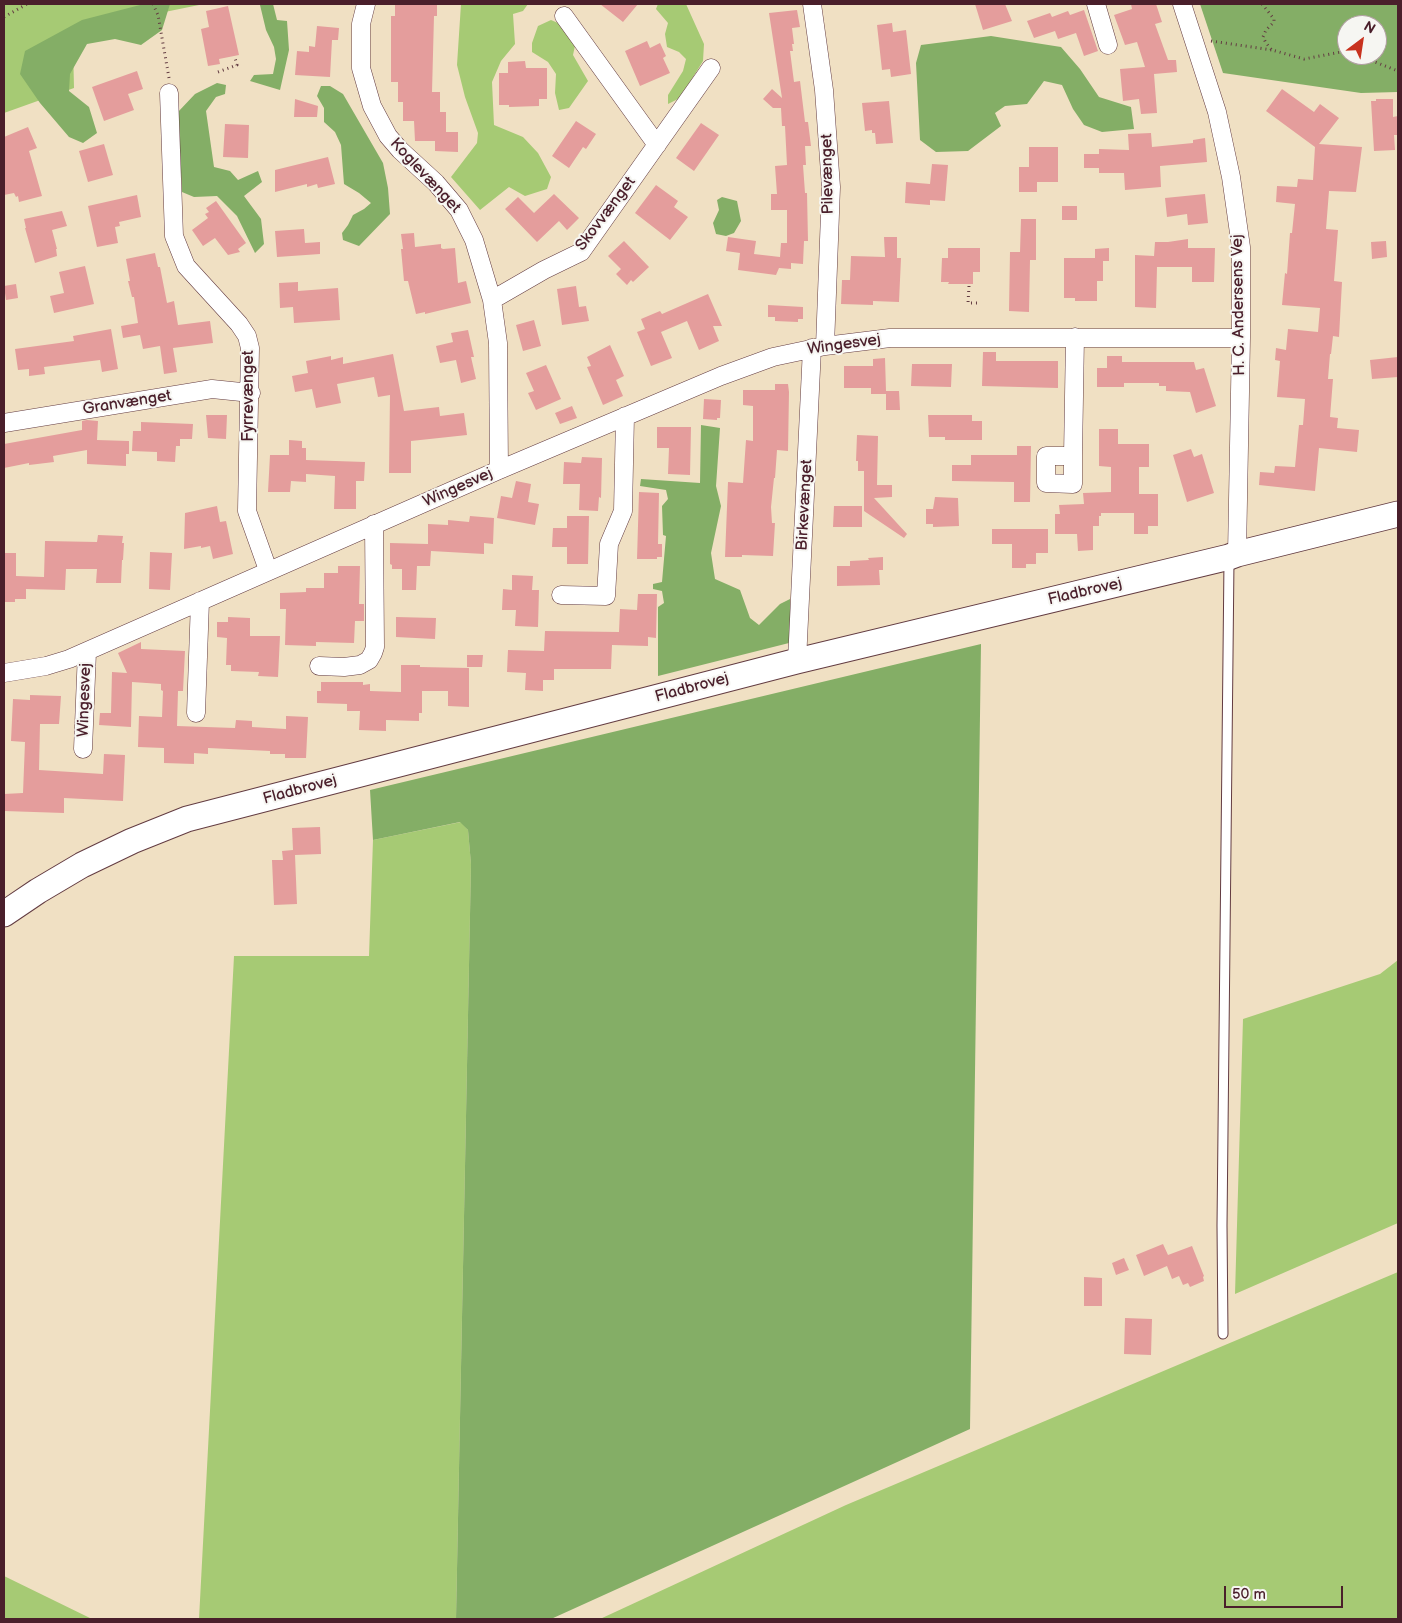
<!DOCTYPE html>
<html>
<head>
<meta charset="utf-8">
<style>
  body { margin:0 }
  #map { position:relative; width:1402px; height:1623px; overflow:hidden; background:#f0e0c3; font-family:"Balsamiq Sans",sans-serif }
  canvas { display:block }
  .frame { position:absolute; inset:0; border:5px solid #4a1f2b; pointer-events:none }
  .north { position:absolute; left:1337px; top:15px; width:50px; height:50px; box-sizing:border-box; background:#f6f6f2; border:1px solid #b1a0a2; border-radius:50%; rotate:31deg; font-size:14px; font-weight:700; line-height:20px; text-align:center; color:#4a1f2b }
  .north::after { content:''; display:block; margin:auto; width:18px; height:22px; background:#c8321e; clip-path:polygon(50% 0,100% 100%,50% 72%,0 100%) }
  .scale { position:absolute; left:1224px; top:1586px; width:119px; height:22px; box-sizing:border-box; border:2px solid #4a1f2b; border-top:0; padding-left:6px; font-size:15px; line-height:18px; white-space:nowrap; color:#4a1f2b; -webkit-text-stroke:4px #f6f6f2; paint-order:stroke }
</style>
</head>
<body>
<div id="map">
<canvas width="1402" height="1623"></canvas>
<div class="frame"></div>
<div class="north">N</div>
<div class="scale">50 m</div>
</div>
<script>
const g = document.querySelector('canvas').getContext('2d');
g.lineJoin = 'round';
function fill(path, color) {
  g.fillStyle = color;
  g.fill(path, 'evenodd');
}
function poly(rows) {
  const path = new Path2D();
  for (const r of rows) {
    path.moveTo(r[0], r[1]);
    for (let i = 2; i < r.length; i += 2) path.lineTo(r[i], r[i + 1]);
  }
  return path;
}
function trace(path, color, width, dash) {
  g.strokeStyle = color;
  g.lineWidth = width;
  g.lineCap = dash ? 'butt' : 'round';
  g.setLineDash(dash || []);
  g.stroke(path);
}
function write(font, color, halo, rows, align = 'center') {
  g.font = font + ' "Balsamiq Sans",sans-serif';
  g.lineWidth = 4;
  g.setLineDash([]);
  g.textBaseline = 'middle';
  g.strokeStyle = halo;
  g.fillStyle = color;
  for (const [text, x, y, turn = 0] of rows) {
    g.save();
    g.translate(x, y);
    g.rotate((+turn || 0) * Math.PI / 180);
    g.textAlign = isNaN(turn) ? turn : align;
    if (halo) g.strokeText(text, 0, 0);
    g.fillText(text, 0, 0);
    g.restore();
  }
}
fill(poly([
  [4,4,204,4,150,15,73,45,74,88,4,113],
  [461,4,528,4,523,11,513,14,515,44,501,61,492,82,494,125,523,137,538,153,551,177,547,189,525,196,509,187,480,210,451,177,477,143,478,133,465,97,457,65],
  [658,4,686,4,704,44,703,61,680,98,668,104,668,95,683,71,686,59,679,52,667,47,665,34,668,23,656,9],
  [551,20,565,26,576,41,573,55,588,81,569,108,559,110,555,93,556,74,548,62,532,52,532,43,538,26],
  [461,822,468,830,471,864,456,1619,199,1619,234,956,369,956,373,840],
  [1398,960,1398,1223,1235,1294,1243,1019,1380,974],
  [1398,1272,1398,1619,600,1619,846,1505],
  [4,1576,92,1619,4,1619]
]), '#a6ca74');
fill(poly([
  [144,4,170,4,162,30,141,45,115,39,87,44,70,74,69,91,89,107,97,133,83,143,69,137,40,103,20,74,25,51,82,20],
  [263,4,273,4,277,20,287,21,289,50,280,90,250,81,254,75,273,74,276,59,274,47,266,30,260,5],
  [1200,4,1398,4,1398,92,1361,93,1223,73],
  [1347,25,1377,25,1377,55,1347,55],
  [991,36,1061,47,1080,69,1099,97,1131,107,1134,129,1102,132,1084,125,1073,109,1062,85,1044,81,1027,104,1005,106,995,113,1001,126,968,151,936,152,920,140,916,63,921,45],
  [217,83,226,85,225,94,216,97,206,111,214,167,230,171,238,180,258,171,262,182,244,196,261,219,264,244,255,253,237,216,217,196,194,197,182,192,178,112,195,94],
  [321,86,330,86,343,94,383,163,388,188,390,214,359,246,343,240,342,233,348,225,353,215,364,209,371,203,359,193,344,184,341,145,335,132,324,122,324,108,317,96],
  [722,197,737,201,741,221,734,233,726,236,716,234,713,223,719,210,717,200],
  [701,425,720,428,716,486,721,506,711,553,715,579,740,590,750,618,759,625,780,604,790,599,791,630,789,643,658,676,658,607,664,603,662,591,653,589,653,584,662,582,666,536,663,535,662,506,668,499,666,490,640,486,641,479,700,483],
  [981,644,970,1429,551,1619,456,1619,471,864,468,830,460,822,373,840,370,790]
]), '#84ae66');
fill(poly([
  [395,4,437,4,437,16,434,16,432,92,440,92,440,112,446,112,446,132,458,132,458,152,435,151,435,141,415,141,414,121,403,121,403,102,398,102,398,82,391,82,391,16,395,16],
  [600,4,638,4,623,22],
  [975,4,1005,4,1012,21,983,30],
  [1131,4,1156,4,1162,22,1155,24,1168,60,1176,60,1177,72,1154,74,1157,113,1141,114,1139,99,1123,101,1120,69,1145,67,1137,42,1125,45,1114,15,1132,9],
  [228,6,239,55,219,59,220,64,208,66,201,29,209,27,206,11],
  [797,10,800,27,792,28,794,44,792,44,793,51,790,51,794,82,800,81,805,122,808,122,811,146,805,146,806,165,803,165,805,193,807,193,808,241,804,241,803,264,791,263,791,269,779,268,776,275,738,270,740,253,726,251,728,237,756,241,754,254,780,257,781,243,787,243,787,210,771,210,771,194,777,194,775,166,787,165,785,126,782,126,781,108,773,108,763,99,772,89,782,98,769,13],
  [1084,10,1098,51,1084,56,1076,33,1058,39,1055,31,1034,38,1027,21,1050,13,1052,17,1068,11,1070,15],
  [892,23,893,32,906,30,911,74,891,77,890,69,882,70,877,25],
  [317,26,339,28,338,40,332,40,330,77,295,75,297,51,309,52,309,46,315,47],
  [647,41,650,48,660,43,666,56,663,58,670,73,640,86,625,51],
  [525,61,526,68,547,68,547,99,539,99,539,106,509,107,509,105,499,105,499,73,508,73,508,62],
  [137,71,143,89,128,94,134,110,104,121,92,87],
  [1282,89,1314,112,1320,104,1339,118,1319,144,1362,147,1356,192,1329,191,1326,229,1338,230,1334,281,1342,282,1339,337,1333,336,1331,354,1330,354,1328,379,1333,379,1330,417,1338,418,1337,428,1359,430,1357,452,1319,448,1315,491,1259,485,1260,472,1274,473,1275,466,1295,467,1299,425,1303,425,1305,399,1277,397,1280,361,1275,360,1276,348,1286,350,1288,329,1318,332,1320,308,1282,305,1285,273,1287,274,1290,233,1292,233,1295,204,1276,202,1277,186,1297,187,1298,179,1313,180,1315,147,1266,111],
  [295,99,318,106,317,117,294,117],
  [1376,99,1393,99,1393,117,1398,116,1398,135,1394,135,1395,150,1374,151,1371,101,1376,101],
  [889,101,893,143,876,144,875,133,872,133,872,130,865,131,862,103],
  [576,121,596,134,586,149,583,147,569,168,552,156],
  [701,123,719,135,694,171,676,158],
  [225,124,249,125,248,158,223,157],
  [28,127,37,148,29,151,42,196,19,202,18,196,16,197,14,193,4,195,4,137],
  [1151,133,1152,147,1193,143,1193,140,1205,138,1207,162,1160,166,1161,187,1125,190,1124,173,1099,173,1099,168,1084,168,1084,154,1099,154,1099,149,1129,150,1128,134],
  [104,144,113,175,88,182,79,151],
  [1029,147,1058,147,1058,182,1037,182,1037,192,1019,192,1019,167,1029,167],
  [328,157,335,184,318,188,317,184,307,187,307,184,275,192,275,170],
  [932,164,948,165,945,201,930,200,930,205,905,203,906,182,930,184],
  [656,185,678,201,674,207,688,217,670,240,635,213],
  [554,194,579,218,567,230,559,221,537,242,505,209,518,197,534,213],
  [1205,194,1208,223,1188,225,1187,214,1167,217,1165,198],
  [137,195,141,217,119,222,120,226,115,227,118,243,97,247,88,206],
  [216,201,246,243,238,249,240,252,228,255,215,238,203,246,192,230,208,218,205,214,209,212,206,208],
  [1062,206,1077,206,1077,220,1062,220],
  [62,211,67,226,52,230,57,249,56,249,57,256,35,263,25,228,26,228,24,219],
  [1021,219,1036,219,1036,260,1030,260,1029,312,1009,311,1010,252,1020,252],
  [304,229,305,243,320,242,320,254,277,257,275,231],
  [414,233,415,247,441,244,441,248,443,249,455,248,458,283,466,281,471,303,425,314,425,312,416,314,408,281,404,281,401,249,403,249,401,234],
  [884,237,897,237,897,258,901,258,899,302,873,301,873,305,841,304,842,280,850,280,851,256,885,257],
  [1188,239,1188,248,1215,248,1214,282,1192,282,1192,267,1157,267,1156,308,1135,307,1135,255,1154,256,1155,242,1168,242],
  [624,241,649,267,633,282,631,280,627,285,616,274,621,269,608,256],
  [1386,241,1387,257,1372,259,1371,242],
  [948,248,980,248,980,272,973,272,973,284,948,284,949,282,941,282,942,258,948,258],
  [1109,248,1109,261,1103,261,1103,281,1097,281,1097,301,1075,301,1075,298,1064,298,1064,258,1095,258,1095,249],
  [155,253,158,267,160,267,167,303,174,301,178,325,210,321,213,343,173,348,177,372,164,374,160,346,143,349,140,335,123,338,121,326,138,323,134,297,132,297,128,281,130,281,126,259],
  [85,266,94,304,54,313,50,296,64,293,59,272],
  [298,282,298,291,338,288,340,320,294,323,293,307,280,308,279,283],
  [16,284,18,298,6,300,4,286],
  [576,286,579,307,586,306,589,321,562,325,557,289],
  [708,294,722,326,713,326,719,341,699,350,687,321,661,332,672,358,651,366,637,332,645,329,641,319,660,311,662,314],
  [768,305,803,307,803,319,798,319,798,322,775,321,775,317,768,317],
  [534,320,541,346,523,351,516,325],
  [111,329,118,369,102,372,100,360,44,367,45,374,29,376,29,369,18,370,15,349,74,341,73,336],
  [468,330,474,357,471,357,476,379,461,383,456,360,440,363,436,346,453,342,451,333],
  [610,345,624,376,616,380,623,396,603,405,587,367,591,366,587,357],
  [983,352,996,352,996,361,1058,361,1058,388,982,386],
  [393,354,404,411,439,407,440,416,464,413,467,435,411,441,411,473,389,473,390,395,378,397,374,377,337,384,341,403,316,408,312,389,295,392,292,376,308,373,306,361,331,356,331,360,343,357,343,364],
  [1107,356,1122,356,1122,362,1194,362,1196,370,1204,368,1216,406,1196,413,1190,392,1166,391,1166,386,1159,386,1159,383,1124,383,1124,387,1097,387,1097,368,1107,368],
  [1398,357,1398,377,1372,379,1370,360],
  [885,358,886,391,899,391,900,410,886,410,886,394,871,394,871,388,844,388,844,366,873,366,873,359],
  [912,364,952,364,951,387,911,386],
  [546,365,561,399,536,410,528,393,534,391,526,373],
  [775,384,788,384,789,392,788,451,777,450,775,478,774,478,771,507,772,523,775,523,773,556,742,555,742,557,725,557,728,482,743,483,746,440,753,441,753,406,743,405,743,390,775,390],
  [704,399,721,400,720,418,717,418,717,420,703,419],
  [572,406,577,418,560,424,555,413],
  [206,415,227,415,226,439,208,438],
  [928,415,972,415,972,421,982,421,982,440,945,440,945,437,929,437],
  [87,420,98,421,97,440,129,441,129,454,126,454,126,466,87,464,87,450,53,456,54,462,29,465,29,463,4,468,4,444,82,430,82,421],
  [141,422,193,424,192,439,180,439,180,446,176,446,175,462,157,461,157,452,132,451,133,431,141,431],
  [657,427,691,427,690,475,668,474,669,448,657,448],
  [1099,429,1118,429,1118,444,1149,444,1149,467,1139,467,1139,494,1158,494,1158,526,1148,526,1148,534,1134,534,1134,513,1101,513,1101,516,1099,516,1099,526,1093,526,1093,550,1078,551,1077,534,1055,534,1055,514,1060,514,1059,505,1084,504,1083,493,1111,492,1111,467,1099,466],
  [857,435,878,436,877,485,892,485,892,497,874,498,907,534,904,538,864,511,864,471,858,471,858,461,856,461],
  [289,440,302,441,302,448,306,448,306,460,365,462,364,481,356,481,356,509,334,509,335,476,306,474,306,482,291,481,290,492,268,492,270,455,289,455],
  [1017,446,1031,446,1030,502,1014,502,1014,482,952,481,952,465,971,465,971,455,1017,455],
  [1191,449,1194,457,1202,454,1214,493,1187,502,1173,455],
  [582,457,602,458,601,498,599,497,598,511,579,510,580,484,563,484,564,462,581,463],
  [516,481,531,484,528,502,539,504,535,525,497,518,501,496,512,498],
  [639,492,659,493,658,544,662,544,662,557,657,557,657,559,637,559],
  [935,497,958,498,959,526,933,527,933,524,926,524,926,509,933,509],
  [217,506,220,522,226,521,233,554,213,559,210,546,201,548,201,546,184,549,185,513],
  [834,506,862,506,862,527,833,527],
  [470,516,494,518,493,544,484,543,484,554,431,551,430,566,417,566,416,590,402,590,402,569,392,569,392,565,390,564,390,543,428,544,428,524,448,525,448,520,469,522],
  [567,516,589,516,588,564,567,564,567,547,552,547,553,528,567,528],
  [992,529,1048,529,1048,553,1036,553,1036,564,1026,564,1026,568,1012,568,1012,544,992,544],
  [98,535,123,536,122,543,124,543,123,560,122,560,121,583,96,583,97,569,66,569,65,590,26,589,26,599,15,599,15,602,4,602,4,553,16,553,16,576,44,577,45,541,97,542],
  [150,552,172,553,170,590,149,589],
  [883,557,883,570,879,570,880,585,837,586,837,566,850,566,850,561,869,560,868,558],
  [338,566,360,566,359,604,364,604,364,621,355,621,354,643,316,642,316,646,285,645,286,609,280,609,280,593,306,592,306,588,324,588,324,573,338,573],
  [512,575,533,576,532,590,539,590,538,627,515,626,516,610,502,610,503,589,512,590],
  [638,594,657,594,656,638,648,637,648,646,612,645,611,669,554,669,554,680,543,680,543,691,525,690,526,673,507,672,508,650,544,651,545,631,619,632,620,609,637,610],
  [228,617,250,618,250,636,280,636,278,677,258,676,259,672,231,671,231,665,226,665,227,638,217,637,217,622,228,622],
  [396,617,436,618,435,639,396,637],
  [141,642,141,649,185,651,183,691,178,691,177,726,235,728,236,720,252,721,252,727,286,729,286,716,308,717,306,758,285,758,285,754,270,754,270,751,208,748,208,754,194,753,194,764,164,763,164,748,138,747,139,716,162,717,163,691,161,690,161,684,132,682,131,727,99,725,100,713,111,713,112,672,127,673,118,653],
  [467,655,483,655,482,667,467,667],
  [401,665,420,665,420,667,469,668,469,707,448,706,448,691,422,691,422,713,419,713,419,721,386,720,386,731,359,730,360,711,347,711,347,704,317,703,317,691,321,691,321,682,363,682,363,685,370,684,370,691,401,692],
  [30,695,61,696,59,724,40,724,39,770,103,774,104,754,125,755,123,801,64,798,64,813,4,811,4,794,23,793,25,742,11,741,13,699,30,700],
  [320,827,321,854,295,855,297,904,274,905,272,860,283,860,282,851,293,850,292,828],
  [1163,1244,1168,1255,1192,1246,1204,1276,1203,1277,1204,1281,1190,1287,1188,1283,1183,1285,1179,1276,1172,1279,1167,1266,1144,1276,1136,1255],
  [1124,1258,1129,1270,1116,1275,1112,1263],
  [1084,1277,1102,1278,1102,1306,1084,1306],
  [1125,1318,1152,1319,1151,1355,1124,1354]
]), '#e49d9c');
const lane = poly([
  [1223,1334,1222,1225,1229,560]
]);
const street = poly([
  [366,4,361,24,361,68,372,106,388,136,400,150,436,183,459,210,474,240,492,300,498,343,499,470],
  [812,4,824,90,831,187,825,346],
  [1096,4,1108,45],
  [1182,4,1217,112,1231,177,1241,247,1241,338,1237,554],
  [564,16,657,145],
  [169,93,174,236,186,266,239,324,247,336,250,348,247,511,268,570],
  [492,300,544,270,581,252,711,68],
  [4,423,212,389,251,393],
  [1073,456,1046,456,1046,483,1073,484,1073,456,1075,337],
  [561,595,606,596,609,544,623,511,625,416],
  [797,661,812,348],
  [319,666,344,667,360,665,369,660,373,653,375,647,374,524],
  [4,673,46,666,69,659,499,470,721,376,773,357,825,346,890,338,1241,338],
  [196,713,200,601],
  [83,749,87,652]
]);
const secondary = poly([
  [4,914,38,891,82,865,132,841,187,819,797,661,1229,557,1237,554,1398,514]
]);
trace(lane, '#633c42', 11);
trace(street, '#633c42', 19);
trace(secondary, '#633c42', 27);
trace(poly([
  [153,4,158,15,169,78],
  [1262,4,1274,19,1274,22,1266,30,1263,37,1266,43,1272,50,1304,59,1341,52,1347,53],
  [4,17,27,4],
  [1211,41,1272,50],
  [1357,55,1398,71],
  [218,72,237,65,235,58],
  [969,286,968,303,977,303]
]), '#633c42', 3, [1, 4]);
trace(lane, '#fff', 9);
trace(street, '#fff', 18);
trace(secondary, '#fff', 25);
write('16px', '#4a1f2b', '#f6f6f2', [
  ["Pilevænget",828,174,-91],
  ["Koglevænget",425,176,47],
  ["Skovvænget",606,214,-53],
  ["H. C. Andersens Vej",1239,305,-91],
  ["Wingesvej",844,345,-8],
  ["Fyrrevænget",249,396,-90],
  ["Granvænget",127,403,-9],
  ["Wingesvej",458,488,-24],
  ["Birkevænget",805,505,-87],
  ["Fladbrovej",1085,592,-13],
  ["Fladbrovej",692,688,-15],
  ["Wingesvej",85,700,-88],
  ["Fladbrovej",300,790,-15]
]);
</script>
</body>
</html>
